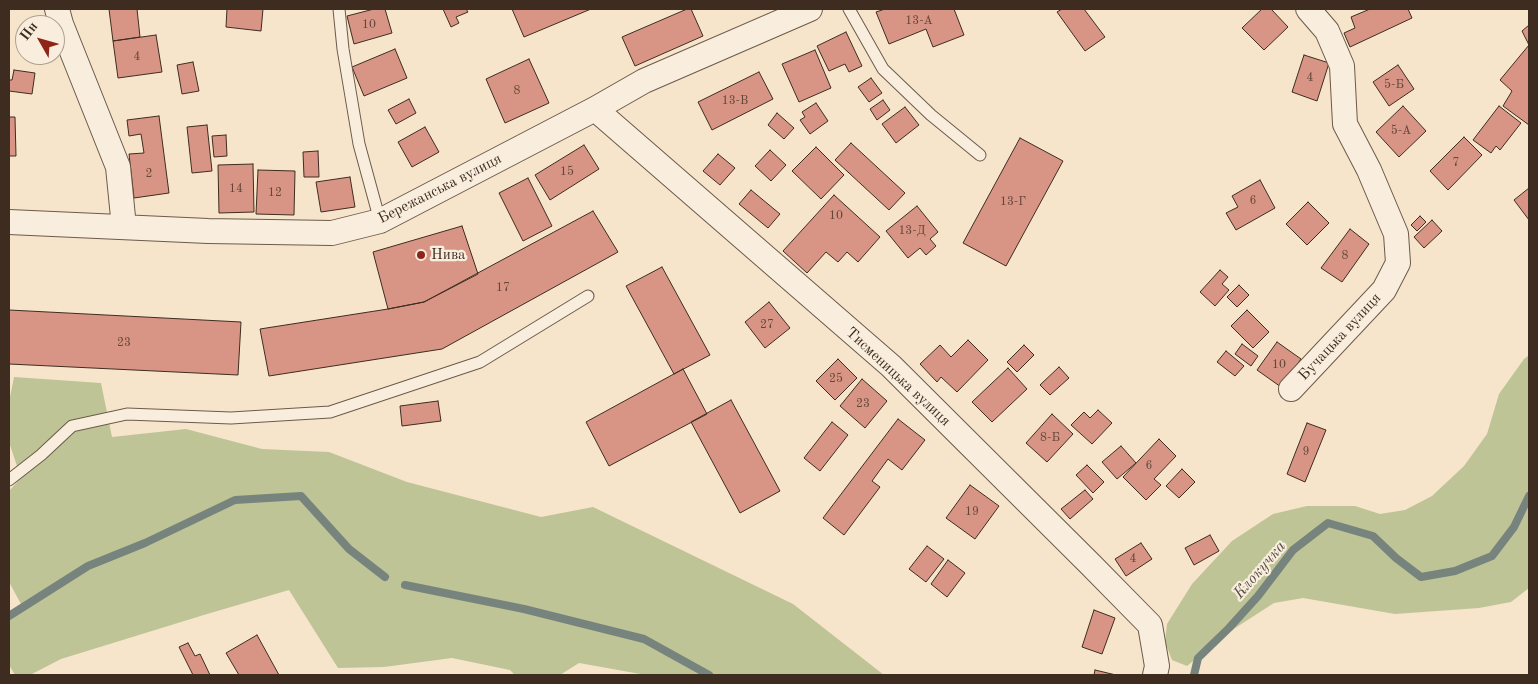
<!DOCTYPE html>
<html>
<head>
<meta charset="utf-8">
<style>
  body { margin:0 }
  #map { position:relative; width:1538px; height:684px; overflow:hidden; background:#f6e5cb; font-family:"Old Standard TT",serif }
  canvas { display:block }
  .frame { position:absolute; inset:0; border:10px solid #3e2c20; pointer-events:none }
  .north { position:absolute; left:15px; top:15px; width:50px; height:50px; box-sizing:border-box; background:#f9eedd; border:1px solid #aea091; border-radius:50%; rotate:308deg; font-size:14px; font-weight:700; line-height:20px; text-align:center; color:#3e2c20 }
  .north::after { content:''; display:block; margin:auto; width:18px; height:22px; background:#8f2418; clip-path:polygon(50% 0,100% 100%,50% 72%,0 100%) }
</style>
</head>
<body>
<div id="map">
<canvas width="1538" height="684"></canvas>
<div class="frame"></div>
<div class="north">Пн</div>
</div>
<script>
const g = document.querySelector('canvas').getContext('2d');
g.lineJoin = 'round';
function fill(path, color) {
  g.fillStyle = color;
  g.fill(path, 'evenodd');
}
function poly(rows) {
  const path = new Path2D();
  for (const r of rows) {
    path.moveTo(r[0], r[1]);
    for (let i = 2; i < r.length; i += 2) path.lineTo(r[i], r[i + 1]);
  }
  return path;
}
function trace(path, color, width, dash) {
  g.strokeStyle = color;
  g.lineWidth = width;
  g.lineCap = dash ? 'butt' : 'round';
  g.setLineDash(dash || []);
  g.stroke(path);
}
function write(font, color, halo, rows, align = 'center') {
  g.font = font + ' "Old Standard TT",serif';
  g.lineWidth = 4.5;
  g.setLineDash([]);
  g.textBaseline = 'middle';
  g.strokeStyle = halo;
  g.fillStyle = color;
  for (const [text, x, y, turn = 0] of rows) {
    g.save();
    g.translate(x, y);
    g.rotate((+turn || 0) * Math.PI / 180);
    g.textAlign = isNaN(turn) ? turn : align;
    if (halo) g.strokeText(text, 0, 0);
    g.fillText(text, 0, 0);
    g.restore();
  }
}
fill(poly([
  [1529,355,1529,588,1511,602,1479,608,1395,614,1303,598,1274,603,1229,632,1187,666,1172,660,1165,642,1167,624,1192,584,1232,541,1273,514,1307,506,1355,506,1380,514,1405,510,1432,496,1464,466,1487,434,1499,394,1524,359],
  [14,377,101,383,112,437,186,429,262,449,329,452,407,482,541,517,593,507,793,604,884,675,646,675,579,663,560,675,515,675,510,670,452,658,384,667,338,668,289,590,207,614,61,659,30,675,15,675,9,665,9,615,21,604,9,582,9,491,21,478,9,442,9,402]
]), '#bec496');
trace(poly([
  [405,585,524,609,644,639,709,675],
  [9,616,88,566,145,543,235,500,301,496,349,549,385,577],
  [1194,675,1198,658,1229,628,1258,596,1293,550,1328,523,1373,536,1396,558,1421,577,1455,571,1492,556,1514,527,1529,496]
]), '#77847d', 8);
const building = poly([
  [109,9,137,9,140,37,113,41,109,9],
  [227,9,263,9,261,31,226,27,227,9],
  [374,9,385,9,392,33,354,44,347,16,374,9],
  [443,9,466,9,468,12,456,17,459,23,451,27,443,9],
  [512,9,591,9,524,37,512,9],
  [687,9,691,9,703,36,635,66,622,37,687,9],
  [885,9,954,9,964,35,933,47,926,29,889,44,876,12,885,9],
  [1062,9,1084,9,1105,37,1085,51,1057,12,1062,9],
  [1262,9,1271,9,1288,27,1264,50,1242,28,1262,9],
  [1370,9,1408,9,1412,18,1350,47,1344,33,1355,28,1351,17,1370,9],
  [1529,25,1529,45,1522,31,1529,25],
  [846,32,862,66,849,72,845,64,829,71,817,46,846,32],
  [156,35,162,72,118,78,113,41,156,35],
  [1529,45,1529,125,1503,106,1512,91,1500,80,1529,45],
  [395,49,407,78,364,96,352,67,395,49],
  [815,50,831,88,799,102,782,64,815,50],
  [1304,55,1329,63,1317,101,1292,92,1304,55],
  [529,59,549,103,505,123,486,79,529,59],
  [193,62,199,91,182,94,177,65,193,62],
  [1398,65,1414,89,1389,106,1373,82,1398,65],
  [14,70,35,73,32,94,9,91,9,80,12,80,14,70],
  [759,72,773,99,712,130,698,102,759,72],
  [871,78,882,93,869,102,858,87,871,78],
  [409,99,416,113,396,124,388,110,409,99],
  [883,100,890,110,877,120,870,109,883,100],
  [816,103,828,121,810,134,800,120,805,117,802,112,816,103],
  [1403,106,1426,131,1399,157,1376,132,1403,106],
  [1499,106,1521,123,1500,150,1496,146,1491,153,1473,140,1499,106],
  [905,107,919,125,896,143,882,124,905,107],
  [777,113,794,128,784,139,768,125,777,113],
  [159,116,169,193,134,198,129,154,144,153,141,134,129,136,127,120,159,116],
  [9,117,15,117,16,156,9,156,9,117],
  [207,125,212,171,192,173,187,127,207,125],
  [425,127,439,152,412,167,398,142,425,127],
  [226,135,227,156,214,157,212,136,226,135],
  [1464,137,1482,155,1448,190,1430,171,1464,137],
  [1020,138,1063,161,1006,266,963,243,1020,138],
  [851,143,905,193,889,210,835,160,851,143],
  [584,145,599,169,550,200,535,175,584,145],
  [816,147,844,175,821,199,792,171,816,147],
  [770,150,786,165,771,181,755,166,770,150],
  [318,151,319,177,304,177,303,152,318,151],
  [718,154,735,168,720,185,703,171,718,154],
  [253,164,254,212,219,213,218,165,253,164],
  [258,170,295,171,294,215,256,214,258,170],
  [350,177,355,207,321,212,316,182,350,177],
  [528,178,552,226,523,241,499,193,528,178],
  [1260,180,1275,208,1236,230,1226,213,1238,207,1232,196,1260,180],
  [1529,188,1529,220,1514,200,1529,188],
  [751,190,780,214,768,228,739,204,751,190],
  [834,195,880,237,858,262,847,252,838,262,826,252,807,273,783,251,834,195],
  [1308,202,1329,223,1307,245,1286,224,1308,202],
  [917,206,938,232,930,239,936,246,926,255,920,248,908,258,886,231,917,206],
  [593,211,618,252,442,349,269,376,260,329,388,309,424,302,593,211],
  [1420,216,1426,222,1417,231,1411,225,1420,216],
  [1432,220,1442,231,1424,248,1414,237,1432,220],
  [462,226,478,274,424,302,388,309,373,252,462,226],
  [1350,229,1369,244,1342,282,1321,268,1350,229],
  [662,267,710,355,674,374,626,286,662,267],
  [1220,270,1228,277,1222,284,1229,290,1215,306,1200,292,1220,270],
  [1239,285,1249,295,1237,307,1227,297,1239,285],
  [769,302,790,328,765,348,745,322,769,302],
  [9,310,241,322,238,375,9,364,9,310],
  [1247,310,1269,332,1253,348,1231,326,1247,310],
  [968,340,988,360,957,392,941,377,937,382,920,364,940,345,951,357,968,340],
  [1277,342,1301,359,1281,387,1257,370,1277,342],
  [1242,344,1258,356,1251,366,1235,354,1242,344],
  [1024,345,1034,355,1017,372,1007,362,1024,345],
  [1226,351,1244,366,1235,376,1217,362,1226,351],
  [838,359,857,378,835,400,816,381,838,359],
  [1059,367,1069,378,1050,395,1040,385,1059,367],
  [1008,368,1027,389,992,422,972,402,1008,368],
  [683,369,707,414,609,466,586,422,683,369],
  [862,379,887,401,865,428,840,406,862,379],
  [731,400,780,491,740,513,691,422,731,400],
  [438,401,441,421,402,426,400,406,438,401],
  [1098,410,1112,423,1092,444,1071,425,1084,412,1090,418,1098,410],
  [1052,414,1073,434,1047,462,1026,443,1052,414],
  [898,419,925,440,902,470,888,459,872,481,880,487,844,535,823,518,898,419],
  [832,422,848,435,820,471,804,458,832,422],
  [1307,423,1326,430,1305,482,1287,474,1307,423],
  [1159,439,1176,456,1154,479,1161,485,1146,500,1123,477,1159,439],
  [1121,446,1136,463,1117,479,1102,462,1121,446],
  [1087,465,1104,482,1093,493,1076,475,1087,465],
  [1182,469,1195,482,1179,498,1166,486,1182,469],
  [970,485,999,506,975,539,946,518,970,485],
  [1085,490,1093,499,1070,519,1061,509,1085,490],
  [1210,535,1219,551,1194,565,1185,548,1210,535],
  [1141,543,1152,559,1126,576,1115,559,1141,543],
  [927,546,944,559,926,582,909,569,927,546],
  [948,560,965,573,947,597,931,584,948,560],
  [1094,610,1115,618,1102,654,1082,647,1094,610],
  [257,635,279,675,239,675,226,653,257,635],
  [188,643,195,656,200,654,210,675,193,675,179,647,188,643],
  [1095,670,1116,675,1094,675,1095,670]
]);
fill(building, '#d89585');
trace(building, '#3e2c20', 1);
const service = poly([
  [339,9,343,49,359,144,380,221],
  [849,9,883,69,931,115,980,155],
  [9,480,41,455,72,426,127,414,231,418,330,412,480,362,588,296]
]);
const minor = poly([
  [57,9,61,24,118,167,124,227],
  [595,109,891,366,1091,565,1150,625,1157,666,1155,675],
  [9,222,208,231,332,233,380,221,595,109,644,81,810,9],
  [1291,389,1384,290,1398,263,1396,234,1369,170,1345,124,1342,66,1327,31,1308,9]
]);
trace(service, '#6c5a4b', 13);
trace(minor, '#6c5a4b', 26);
trace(service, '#f9eedd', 11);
trace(minor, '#f9eedd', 24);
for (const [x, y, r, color] of [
  [421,255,5,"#8f2418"]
]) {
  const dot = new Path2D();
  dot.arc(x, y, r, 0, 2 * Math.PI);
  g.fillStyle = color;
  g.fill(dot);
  trace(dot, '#f9eedd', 2);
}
write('12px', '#644639', null, [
  ["13-А",919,21],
  ["10",369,25],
  ["4",137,57],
  ["4",1310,78],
  ["5-Б",1394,85],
  ["8",517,91],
  ["13-В",735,101],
  ["5-А",1401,131],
  ["7",1456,163],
  ["15",567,172],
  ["2",149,174],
  ["14",236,189],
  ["12",275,193],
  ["6",1253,201],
  ["13-Г",1013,202],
  ["10",836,216],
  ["13-Д",912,231],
  ["8",1345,256],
  ["17",503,288],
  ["27",767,325],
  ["23",124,343],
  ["10",1279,365],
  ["25",836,379],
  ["23",863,404],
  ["8-Б",1050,438],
  ["9",1306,452],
  ["6",1149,466],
  ["19",972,512],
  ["4",1133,559]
]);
write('15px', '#3e2c20', '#f9eedd', [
  ["Бережанська вулиця",440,189,-27],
  ["Бучацька вулиця",1340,337,-47],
  ["Тисменицька вулиця",898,377,43]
]);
write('15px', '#3e2c20', '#f9eedd', [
  ["Нива",431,255]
], 'left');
write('italic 16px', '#565047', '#f9eedd', [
  ["Клокучка",1260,570,-49]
]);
</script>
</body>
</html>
